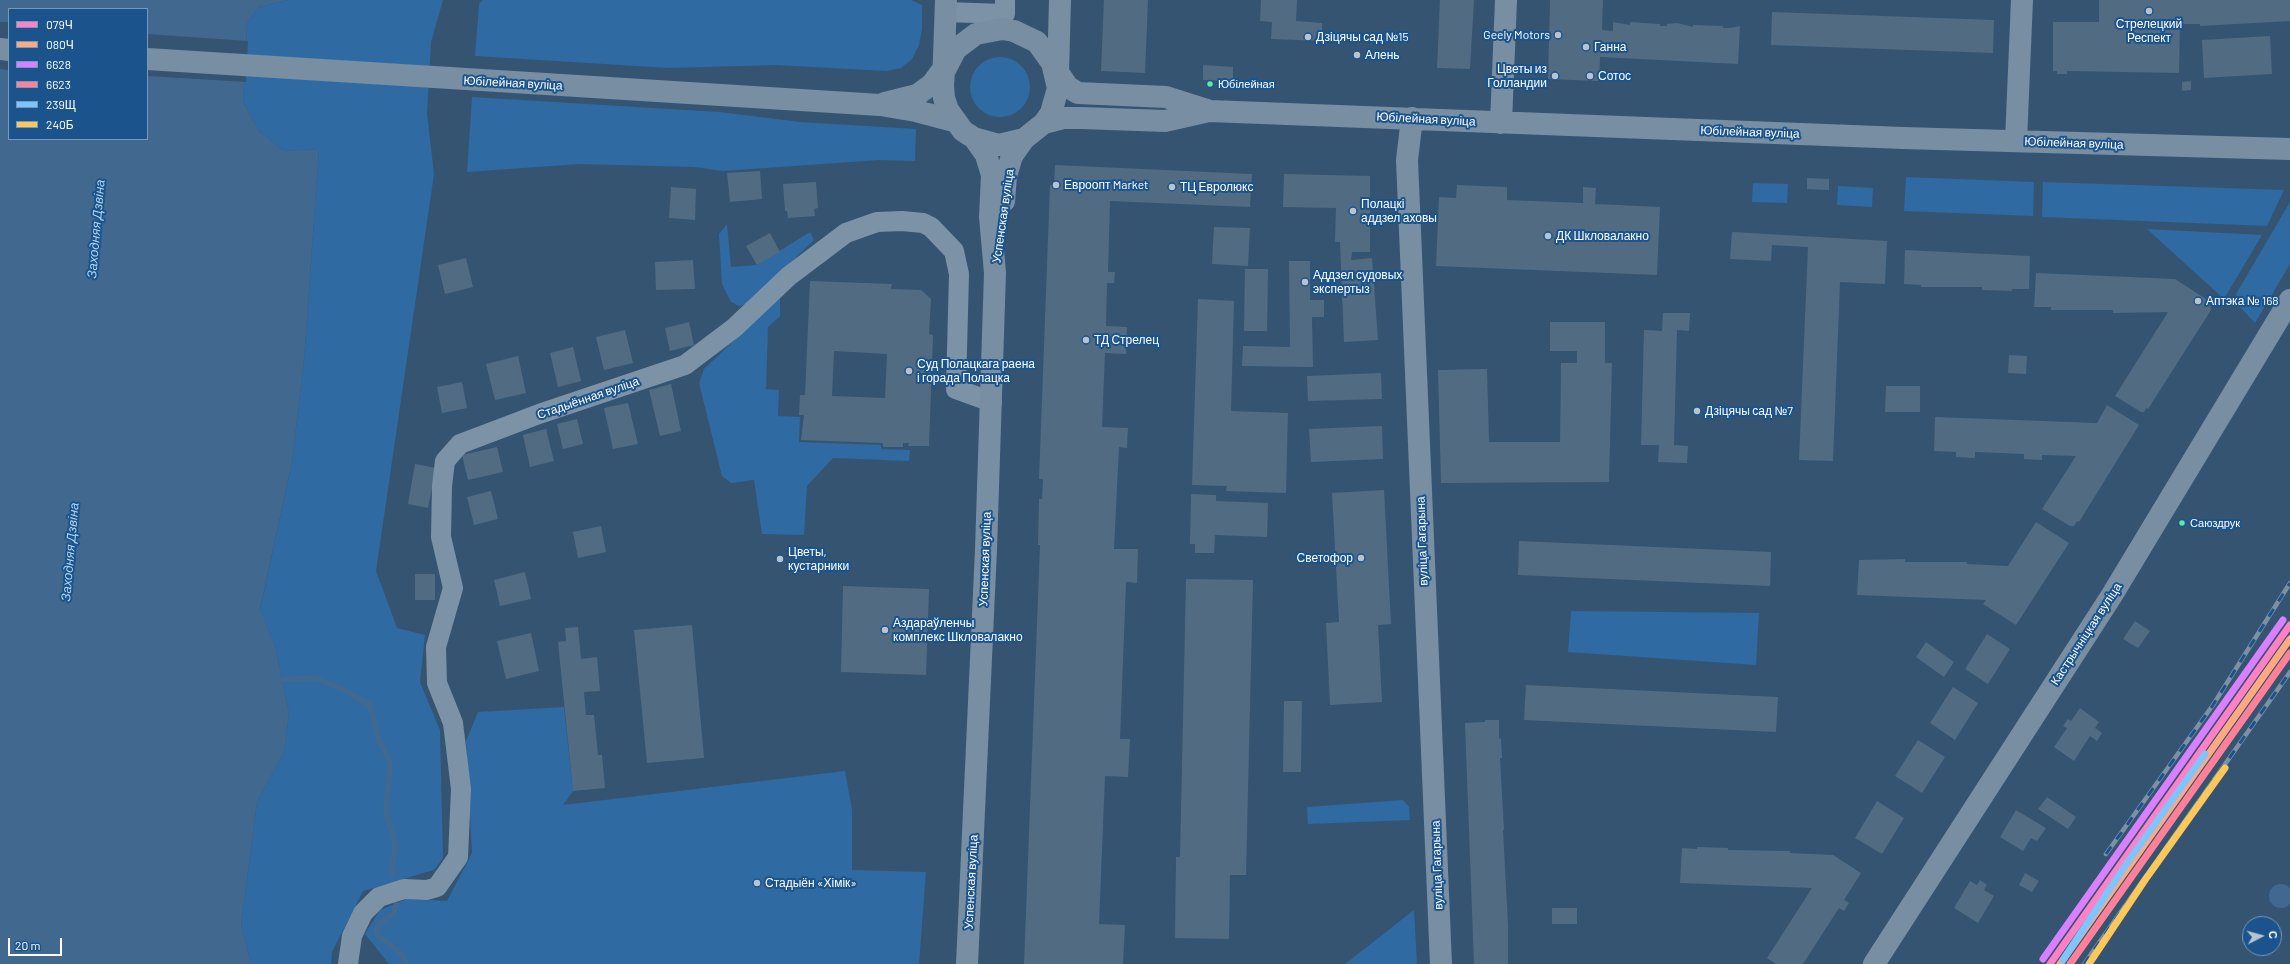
<!DOCTYPE html>
<html>
<head>
<meta charset="utf-8">
<style>
  body { margin:0 }
  #map { position:relative; width:2290px; height:964px; overflow:hidden; background:#355472; font-family:Barlow,sans-serif }
  canvas { display:block }
  .legend { position:absolute; left:8px; top:8px; width:140px; height:132px; box-sizing:border-box; background:#1b548c; border:1px solid #7698ba; margin:0; padding:5px 7px; list-style:none; font-size:12px; color:#fff }
  .legend li { display:flex; align-items:center; gap:8px; height:20px }
  .legend b { width:20px; border:1px solid #7698ba }
  .north { position:absolute; left:2242px; top:916px; width:40px; height:40px; box-sizing:border-box; background:#1b548c; border:1px solid #7698ba; border-radius:50%; rotate:84deg; font-size:11px; font-weight:700; line-height:16px; text-align:center; color:#fff }
  .north::after { content:''; display:block; margin:auto; width:14px; height:18px; background:#b8c3ce; clip-path:polygon(50% 0,100% 100%,50% 72%,0 100%) }
  .scale { position:absolute; left:8px; top:938px; width:54px; height:18px; box-sizing:border-box; border:2px solid #fff; border-top:0; padding-left:5px; font-size:12px; line-height:14px; white-space:nowrap; color:#fff; -webkit-text-stroke:3px #1b548c; paint-order:stroke }
</style>
</head>
<body>
<div id="map">
<canvas width="2290" height="964"></canvas>
<ul class="legend">
<li><b style="height:5px;background:#ff80c5"></b>079Ч</li>
<li><b style="height:5px;background:#ffa980"></b>080Ч</li>
<li><b style="height:5px;background:#d880ff"></b>6628</li>
<li><b style="height:5px;background:#ff8098"></b>6623</li>
<li><b style="height:5px;background:#80c4ff"></b>239Щ</li>
<li><b style="height:5px;background:#fdc75a"></b>240Б</li>
</ul>
<div class="north">С</div>
<div class="scale">20 m</div>
</div>
<script>
const g = document.querySelector('canvas').getContext('2d');
g.lineJoin = 'round';
function fill(path, color) {
  g.fillStyle = color;
  g.fill(path, 'evenodd');
}
function poly(rows) {
  const path = new Path2D();
  for (const r of rows) {
    if (r.length === 3) {
      path.moveTo(r[0] + r[2], r[1]);
      path.arc(r[0], r[1], r[2], 0, 2 * Math.PI);
      continue;
    }
    path.moveTo(r[0], r[1]);
    for (let i = 2; i < r.length; i += 2) path.lineTo(r[i], r[i + 1]);
  }
  return path;
}
function trace(path, color, width, dash) {
  g.strokeStyle = color;
  g.lineWidth = width;
  g.lineCap = dash ? 'butt' : 'round';
  g.setLineDash(dash || []);
  g.stroke(path);
}
function write(font, color, halo, rows, align = 'center') {
  g.font = font + ' Barlow,sans-serif';
  g.lineWidth = 4;
  g.setLineDash([]);
  g.textBaseline = 'middle';
  g.strokeStyle = halo;
  g.fillStyle = color;
  for (const [text, x, y, turn = 0] of rows) {
    g.save();
    g.translate(x, y);
    g.rotate((+turn || 0) * Math.PI / 180);
    g.textAlign = isNaN(turn) ? turn : align;
    if (halo) g.strokeText(text, 0, 0);
    g.fillText(text, 0, 0);
    g.restore();
  }
}
fill(poly([
  [288,0,443,0,431,42,427,113,434,174,376,571,397,628,425,635,420,682,440,730,443,858,434,870,363,891,332,952,331,964,251,964,241,924,257,802,284,752,289,714,275,646,260,610,292,462,304,360,319,149,284,151,259,131,243,102,247,23,259,7],
  [483,0,911,0,922,5,922,29,919,45,912,59,901,68,887,71,775,65,669,68,475,56,479,4],
  [1000,87,30],
  [472,97,719,112,800,122,916,129,915,161,879,160,723,171,694,167,580,164,467,172],
  [1906,177,2034,182,2033,216,1904,211],
  [2043,182,2284,190,2267,226,2042,217],
  [1753,183,1788,184,1787,203,1752,202],
  [1838,186,1873,188,1872,207,1837,205],
  [2290,202,2290,264,2255,323,2238,305,2236,294],
  [727,224,731,267,757,265,810,232,814,240,747,304,739,306,731,302,722,284,719,234],
  [2147,229,2262,235,2224,299],
  [780,297,780,316,768,327,766,389,779,390,778,416,800,417,799,442,881,445,881,449,910,450,909,461,833,458,807,486,804,535,762,534,754,480,731,483,722,476,699,383,704,369],
  [1571,611,1759,613,1756,665,1568,652],
  [564,707,573,791,563,805,845,771,852,810,852,870,926,872,919,964,389,964,365,934,380,910,407,899,447,901,472,853,466,741,478,712],
  [1403,800,1409,807,1410,820,1308,824,1307,807],
  [1414,910,1417,964,1345,964]
]), '#2f6aa2');
fill(poly([
  [0,0,288,0,259,7,247,23,243,102,259,131,284,151,319,149,304,360,292,462,260,609,275,646,289,714,284,752,257,802,241,924,251,964,0,964],
  [9,9,147,9,147,139,9,139],
  [2281,896,12]
]), '#416990');
fill(poly([
  [0,22,9,22,9,70,0,69],
  [147,34,248,41,246,82,147,76]
]), '#355472');
trace(poly([
  [274,680,315,678,344,690,370,705,378,738,390,763,386,813,395,842,392,876],
  [396,905,394,913,380,923,376,930,378,936,401,953,406,964]
]), '#416990', 5.5);
fill(poly([
  [1104,0,1148,0,1145,73,1101,71],
  [1261,0,1297,0,1296,21,1322,23,1322,41,1271,39,1272,22,1260,21],
  [1440,0,1474,0,1470,69,1437,68],
  [1550,0,1603,0,1602,30,1613,31,1613,22,1630,25,1630,22,1660,24,1660,26,1667,26,1667,24,1677,23,1693,27,1693,25,1723,26,1723,28,1730,28,1740,26,1738,64,1600,57,1599,81,1548,79],
  [2099,0,2290,0,2290,21,2200,26,2200,24,2180,24,2179,73,2067,71,2067,74,2057,74,2057,71,2053,71,2053,22,2099,22],
  [1772,12,1994,20,1993,53,1771,45],
  [2270,36,2272,74,2204,78,2202,40],
  [1203,65,1233,67,1233,81,1203,80],
  [2191,81,2191,90,2182,91,2182,82],
  [1055,165,1252,174,1250,207,1110,201,1108,272,1115,272,1114,283,1107,283,1106,326,1127,327,1126,354,1105,353,1102,427,1128,428,1127,448,1119,447,1114,549,1138,549,1137,583,1126,582,1120,739,1130,739,1128,777,1105,776,1099,924,1125,925,1123,964,1024,964,1040,545,1038,545,1039,499,1042,499,1043,479,1039,479,1050,185,1054,185],
  [760,171,762,199,730,202,727,173],
  [1284,174,1370,176,1370,252,1352,252,1351,260,1372,258,1378,340,1344,342,1340,242,1335,242,1336,208,1283,207],
  [1807,178,1829,179,1829,190,1807,189],
  [816,182,818,208,814,209,815,216,788,218,787,211,785,211,783,184],
  [1457,185,1507,187,1507,200,1583,203,1583,187,1596,188,1595,204,1660,207,1657,275,1436,266,1439,197,1456,198],
  [671,187,696,189,695,220,669,218],
  [1214,227,1250,228,1248,266,1212,264],
  [1732,232,1887,241,1885,284,1840,282,1833,461,1799,460,1808,247,1772,245,1771,261,1730,259],
  [770,233,780,252,757,265,746,246],
  [1905,250,2030,256,2029,289,2012,289,2012,291,1982,290,1982,287,1921,287,1921,285,1904,284],
  [466,258,473,287,445,294,438,265],
  [693,260,695,289,656,290,655,262],
  [1289,261,1310,261,1310,300,1324,300,1324,317,1312,317,1313,367,1242,366,1243,346,1290,347],
  [1245,269,1268,269,1267,331,1244,331],
  [2036,273,2175,279,2209,301,2211,310,2148,409,2146,408,2144,412,2141,412,2115,396,2168,312,2113,313,2113,310,2051,310,2051,307,2034,307],
  [810,281,892,284,891,289,921,290,931,299,929,334,933,335,929,446,908,446,909,443,903,443,903,447,883,447,883,443,801,440,804,415,799,415,800,395,805,395],
  [834,351,887,354,885,398,832,396],
  [1198,299,1234,301,1231,411,1288,413,1286,493,1226,491,1227,486,1192,485],
  [1663,313,1690,313,1689,331,1677,330,1674,445,1688,446,1687,463,1658,462,1659,445,1641,445,1644,330,1662,331],
  [689,322,694,345,670,351,665,328],
  [1550,322,1605,322,1605,363,1612,363,1609,482,1441,483,1438,370,1487,369,1489,442,1560,442,1561,363,1577,363,1577,351,1550,351],
  [625,330,633,363,604,370,596,337],
  [573,347,581,381,558,387,550,353],
  [2009,355,2027,356,2026,374,2008,373],
  [518,356,526,393,495,400,486,364],
  [1381,373,1382,399,1308,401,1307,376],
  [462,382,467,408,442,413,437,387],
  [671,384,681,431,660,436,649,390],
  [1886,386,1920,386,1920,412,1885,412],
  [628,403,638,444,613,449,604,408],
  [2107,405,2139,425,2079,522,2077,521,2074,526,2070,526,2042,509,2076,456,2042,455,2042,460,2024,459,2024,454,1975,452,1975,458,1956,457,1956,452,1934,451,1935,417,2097,423],
  [577,419,583,444,563,449,557,424],
  [1382,426,1383,459,1311,462,1309,429],
  [546,429,554,461,530,467,523,435],
  [497,447,503,472,468,480,462,455],
  [415,464,436,468,428,508,408,504],
  [1384,490,1391,624,1378,625,1382,702,1330,705,1326,623,1339,622,1332,493],
  [491,491,498,519,474,525,467,497],
  [1191,494,1216,495,1216,501,1268,503,1267,537,1215,535,1214,553,1195,553,1195,544,1190,544],
  [2036,522,2069,543,2016,625,1983,604,1986,600,1857,595,1859,560,1905,559,1905,562,1967,562,1967,564,2008,566],
  [601,526,606,552,578,558,573,532],
  [1519,541,1771,552,1770,586,1518,575],
  [525,572,531,599,500,606,494,580],
  [415,574,435,574,435,600,415,600],
  [1186,579,1253,580,1246,875,1230,875,1229,939,1175,938,1176,857,1180,857],
  [843,586,929,589,926,675,841,672],
  [2135,621,2150,631,2138,648,2123,639],
  [692,625,704,758,647,763,634,630],
  [578,627,581,659,597,657,600,691,584,692,586,715,594,715,598,755,602,755,605,788,573,791,558,642,566,641,565,628],
  [531,633,539,671,506,679,497,641],
  [1987,634,2010,649,1988,684,1965,669],
  [1926,642,1954,662,1944,677,1916,657],
  [1526,685,1778,697,1776,732,1524,720],
  [1953,687,1978,703,1955,740,1930,723],
  [1284,701,1302,701,1301,772,1283,772],
  [2080,708,2099,722,2095,728,2102,733,2097,741,2090,736,2074,761,2054,747,2067,728,2063,726,2068,719,2071,721],
  [1485,720,1499,720,1499,739,1501,738,1502,758,1500,758,1504,830,1503,830,1508,925,1508,964,1474,964,1465,723,1485,722],
  [1918,740,1945,757,1922,793,1895,776],
  [2047,797,2076,817,2068,829,2038,809],
  [1877,801,1904,818,1882,854,1855,838],
  [2016,810,2046,828,2037,841,2031,838,2023,851,2000,837],
  [1697,847,1728,848,1728,850,1790,851,1790,853,1833,855,1861,873,1844,900,1849,903,1844,911,1839,908,1803,964,1776,964,1767,958,1812,888,1680,883,1682,848,1697,849],
  [2025,873,2039,881,2032,892,2019,885],
  [1980,880,1987,885,1984,890,1994,896,1978,923,1954,908,1970,881,1977,885],
  [1552,908,1577,908,1577,924,1552,924]
]), '#516b82');
trace(poly([
  [945,12,1005,14,1005,0],
  [348,964,352,936,363,913,379,897,404,889,427,890,437,887,458,857,461,789,453,723,437,683,436,647,453,588,441,537,442,486,445,461,460,444,539,414,685,365,734,328,789,276,846,233,877,222,902,221,923,223,931,227,954,251,959,274,956,389,992,402]
]), '#7c92a6', 20);
trace(poly([
  [0,49,9,50],
  [147,59,880,105,916,111,954,121],
  [1052,63,1068,87,1078,93,1166,97,1210,111,1903,138,2290,149],
  [1058,73,1060,0],
  [943,85,944,72,956,49,976,34,1002,29,1014,31,1037,42,1052,63,1058,88,1051,113,1044,123,1024,139,999,145,974,138,963,131,948,110,944,98,943,85,946,0],
  [885,103,917,95,932,84,946,65],
  [1412,118,1407,160,1441,964],
  [1044,123,1063,118,1081,118,1165,121,1209,111],
  [1501,123,1506,0],
  [2016,141,2022,0],
  [1004,201,1006,176,1012,156,1024,139],
  [967,964,986,549,995,273,990,217,992,175,986,155,974,138],
  [1874,964,2112,595,2290,300]
]), '#788ea2', 22);
const rail = poly([
  [2106,854,2213,705,2290,583],
  [2084,964,2290,672]
]);
trace(rail, '#7d91a5', 4.5);
trace(rail, '#1b548c', 3, [9]);
trace(poly([
  [2050,964,2290,625]
]), '#ff80c5', 7);
trace(poly([
  [2060,964,2290,639]
]), '#ffa980', 7);
trace(poly([
  [2043,959,2283,620]
]), '#d880ff', 7);
trace(poly([
  [2070,964,2290,653]
]), '#ff8098', 7);
trace(poly([
  [2063,960,2125,866,2205,754]
]), '#80c4ff', 7);
trace(poly([
  [2089,964,2145,880,2225,768]
]), '#fdc75a', 7);
for (const [x, y, r, color] of [
  [2149,11,4,"#b8c3ce"],
  [1558,35,4,"#b8c3ce"],
  [1308,37,4,"#b8c3ce"],
  [1586,47,4,"#b8c3ce"],
  [1357,55,4,"#b8c3ce"],
  [1555,76,4,"#b8c3ce"],
  [1590,76,4,"#b8c3ce"],
  [1210,84,3.5,"#60e9a3"],
  [1056,185,4,"#b8c3ce"],
  [1172,187,4,"#b8c3ce"],
  [1353,211,4,"#b8c3ce"],
  [1548,236,4,"#b8c3ce"],
  [1305,282,4,"#b8c3ce"],
  [2198,301,4,"#b8c3ce"],
  [1086,340,4,"#b8c3ce"],
  [909,371,4,"#b8c3ce"],
  [1697,411,4,"#b8c3ce"],
  [2182,523,3.5,"#60e9a3"],
  [1361,558,4,"#b8c3ce"],
  [780,559,4,"#b8c3ce"],
  [885,630,4,"#b8c3ce"],
  [757,883,4,"#b8c3ce"]
]) {
  const dot = new Path2D();
  dot.arc(x, y, r, 0, 2 * Math.PI);
  g.fillStyle = color;
  g.fill(dot);
  trace(dot, '#1b548c', 1.5);
}
write('11px', '#fff', '#1b548c', [
  ["Юбілейная",1218,84],
  ["Саюздрук",2190,523]
], 'left');
write('12px', '#fff', '#1b548c', [
  ["Стрелецкий",2149,24,"center"],
  ["Респект",2149,38,"center"],
  ["Geely Motors",1550,35,"right"],
  ["Дзіцячы сад №15",1316,37],
  ["Ганна",1594,47],
  ["Алень",1365,55],
  ["Цветы из",1547,69,"right"],
  ["Голландии",1547,83,"right"],
  ["Сотос",1598,76],
  ["Евроопт Market",1064,185],
  ["ТЦ Евролюкс",1180,187],
  ["Полацкі",1361,204],
  ["аддзел аховы",1361,218],
  ["ДК Шкловалакно",1556,236],
  ["Аддзел судовых",1313,275],
  ["экспертыз",1313,289],
  ["Аптэка № 168",2206,301],
  ["ТД Стрелец",1094,340],
  ["Суд Полацкага раена",917,364],
  ["і горада Полацка",917,378],
  ["Дзіцячы сад №7",1705,411],
  ["Цветы,",788,552],
  ["кустарники",788,566],
  ["Светофор",1353,558,"right"],
  ["Аздараўленчы",893,623],
  ["комплекс Шкловалакно",893,637],
  ["Стадыён «Хімік»",765,883]
], 'left');
write('12px', '#fff', '#1b548c', [
  ["Юбілейная вуліца",513,83,3],
  ["Юбілейная вуліца",1426,119,3],
  ["Юбілейная вуліца",1750,132,2],
  ["Юбілейная вуліца",2074,143,2],
  ["Успенская вуліца",1003,216,-82],
  ["Стадыённая вуліца",588,398,-19],
  ["вуліца Гагарына",1422,541,-92],
  ["Успенская вуліца",985,559,-88],
  ["Кастрычніцкая вуліца",2086,634,-57],
  ["вуліца Гагарына",1437,865,-92],
  ["Успенская вуліца",971,882,-87]
]);
write('italic 13px', '#b3d5f4', '#1b548c', [
  ["Заходняя Дзвіна",96,229,-85],
  ["Заходняя Дзвіна",70,552,-85]
]);
</script>
</body>
</html>
